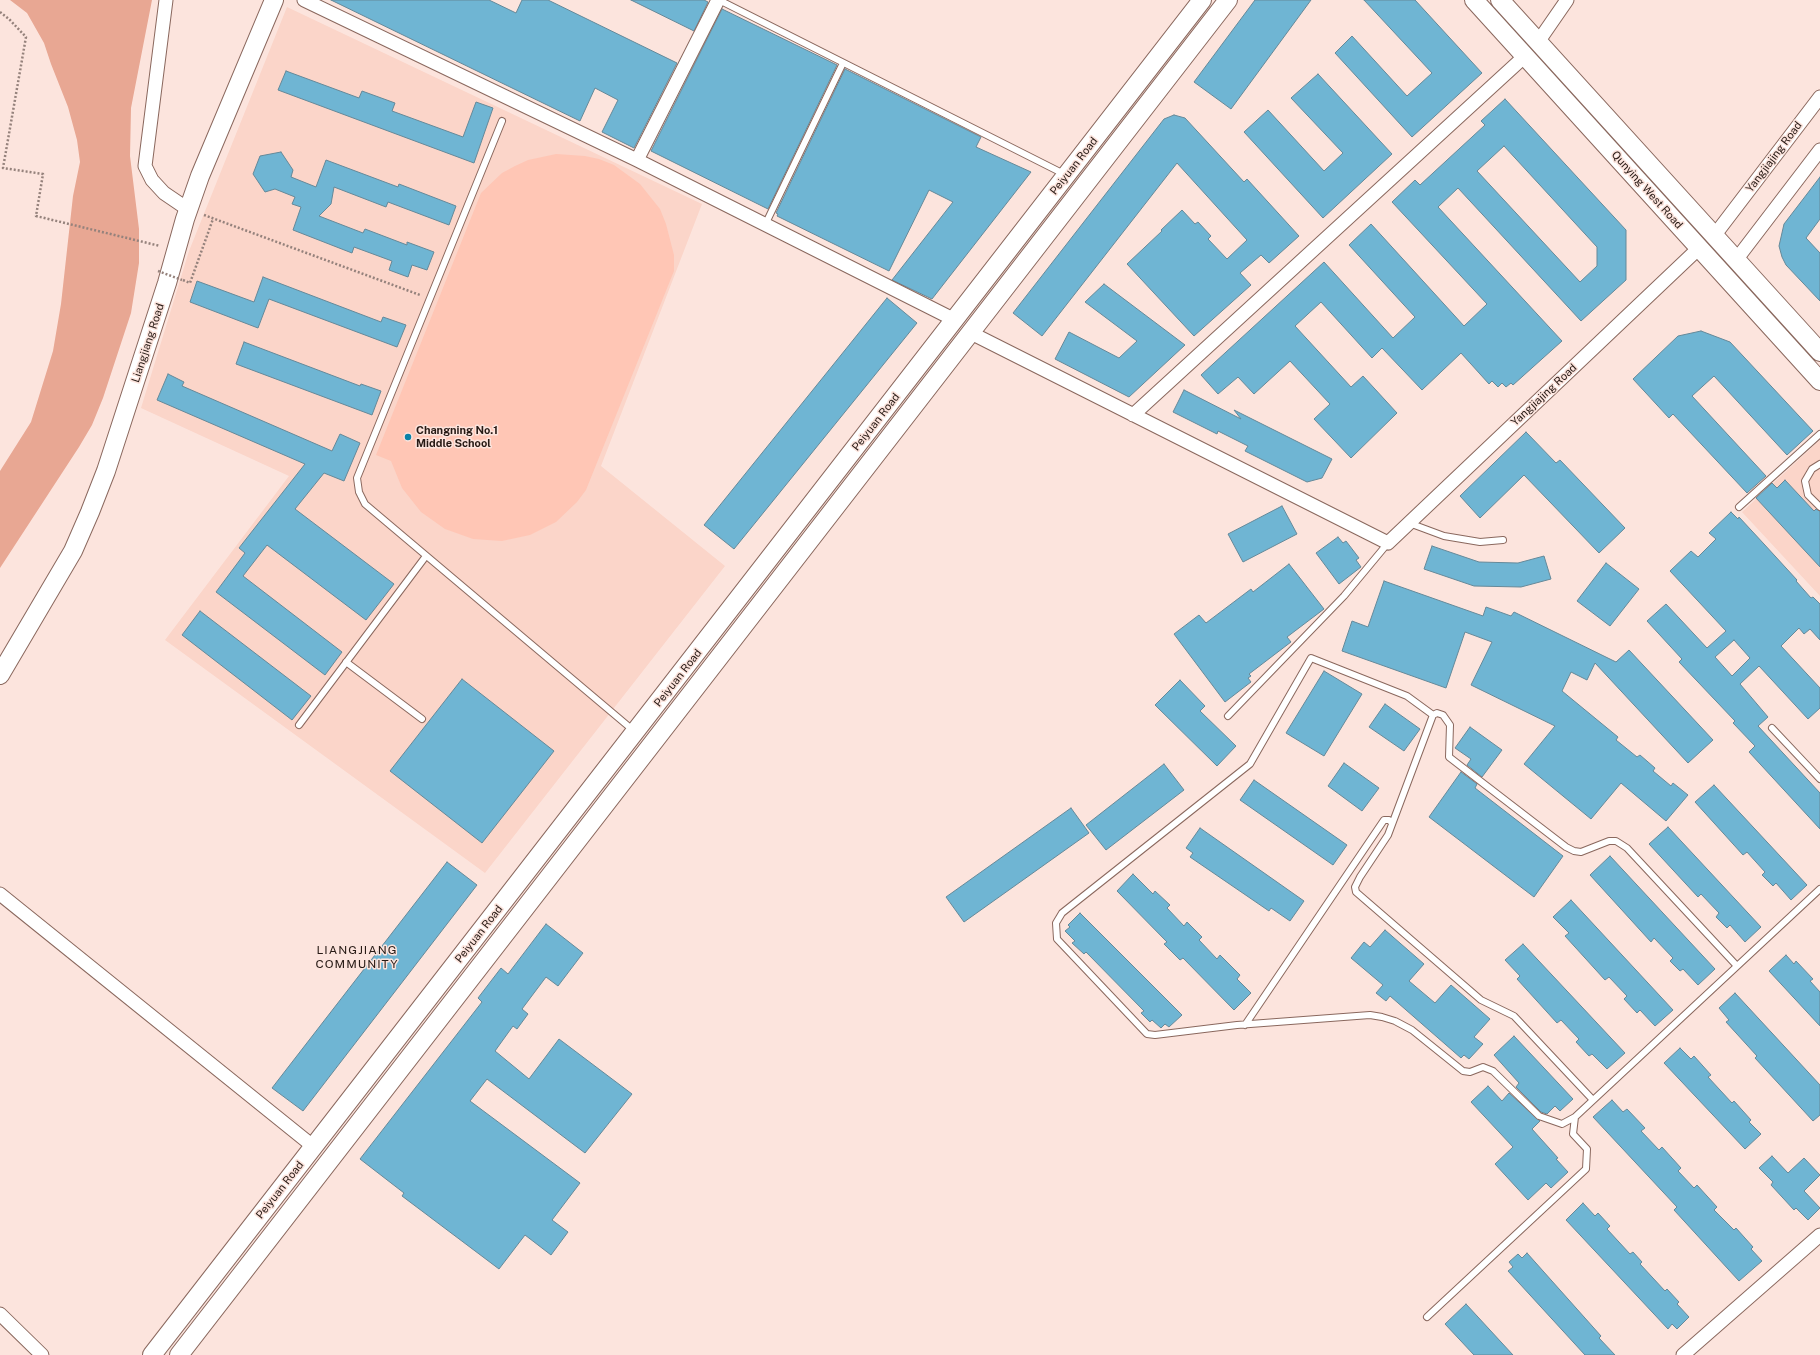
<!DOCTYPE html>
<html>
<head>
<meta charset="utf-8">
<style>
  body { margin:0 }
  canvas { display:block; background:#fce4dd }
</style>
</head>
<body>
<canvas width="1820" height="1355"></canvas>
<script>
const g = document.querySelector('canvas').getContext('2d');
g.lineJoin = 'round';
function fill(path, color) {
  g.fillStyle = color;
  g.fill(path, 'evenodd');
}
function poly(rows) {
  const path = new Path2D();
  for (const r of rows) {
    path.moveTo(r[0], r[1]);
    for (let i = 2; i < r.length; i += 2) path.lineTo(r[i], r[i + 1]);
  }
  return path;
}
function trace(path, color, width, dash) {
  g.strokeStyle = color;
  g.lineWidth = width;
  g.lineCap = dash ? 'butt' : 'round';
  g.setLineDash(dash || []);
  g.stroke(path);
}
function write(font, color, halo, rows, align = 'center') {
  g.font = font + ' "Public Sans",sans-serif';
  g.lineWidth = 3;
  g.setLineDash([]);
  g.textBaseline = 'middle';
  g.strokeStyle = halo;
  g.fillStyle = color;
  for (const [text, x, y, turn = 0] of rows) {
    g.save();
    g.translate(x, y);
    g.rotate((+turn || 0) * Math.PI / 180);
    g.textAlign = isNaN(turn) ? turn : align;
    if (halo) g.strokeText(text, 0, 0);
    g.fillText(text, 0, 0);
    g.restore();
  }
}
fill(poly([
  [287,7,702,204,601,466,725,566,485,873,165,640,289,476,141,408,189,251],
  [1820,440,1820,596,1742,512]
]), '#fbd5c9');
fill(poly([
  [556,154,585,156,599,159,614,165,640,184,660,209,666,224,674,255,674,271,586,490,577,502,556,522,530,535,502,541,473,539,445,529,421,512,402,488,391,461,376,455,481,193,502,173,515,166,528,160]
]), '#ffc6b5');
fill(poly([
  [10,0,152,0,131,108,130,156,139,229,139,263,131,313,103,398,92,425,79,447,0,568,0,471,31,422,53,351,61,304,73,196,80,162,77,140,68,107,51,64,44,43,27,13]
]), '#e8a793');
const building = poly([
  [331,0,489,0,516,13,522,0,548,0,677,63,634,148,602,132,618,100,595,88,580,121,331,0],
  [631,0,704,0,708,2,694,31,631,0],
  [1255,0,1311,0,1231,109,1194,82,1255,0],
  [1364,0,1415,0,1482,73,1412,137,1335,53,1352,36,1407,96,1432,73,1364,0],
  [722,9,837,65,768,209,651,151,722,9],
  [845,69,981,137,976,147,1031,172,932,299,892,280,953,202,929,190,889,271,777,216,778,214,776,213,845,69],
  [286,71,359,98,362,91,395,103,392,111,463,137,476,102,493,108,474,163,278,90,286,71],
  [1318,74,1392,154,1323,218,1244,132,1268,110,1324,171,1343,153,1291,98,1318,74],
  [1505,99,1626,230,1626,280,1581,321,1458,188,1438,207,1562,341,1513,385,1511,383,1506,387,1502,383,1498,387,1492,381,1489,384,1461,353,1422,390,1382,348,1372,358,1321,302,1295,326,1351,387,1363,376,1397,413,1351,458,1314,419,1330,404,1290,361,1254,394,1238,377,1218,394,1201,375,1324,262,1393,338,1415,317,1349,245,1371,224,1464,326,1487,304,1392,202,1415,180,1420,185,1485,125,1481,121,1505,99],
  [1504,146,1597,247,1597,266,1580,282,1477,171,1504,146],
  [1174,115,1185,118,1244,182,1247,179,1299,236,1269,263,1261,255,1240,273,1251,285,1194,336,1127,264,1162,231,1161,230,1182,210,1195,224,1198,222,1211,236,1208,239,1227,259,1247,240,1177,163,1042,336,1013,313,1164,119,1174,115],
  [281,152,293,170,291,177,316,187,326,160,398,187,399,184,456,206,449,225,388,202,386,207,334,187,331,204,319,216,363,233,365,229,407,245,407,242,434,252,427,270,412,265,408,277,389,270,392,261,354,247,352,253,293,230,301,207,292,204,295,197,275,189,265,192,253,174,260,156,281,152],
  [1820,177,1820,219,1806,238,1820,253,1820,301,1786,265,1782,257,1779,246,1784,224,1820,177],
  [263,277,381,322,383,317,406,325,397,347,269,299,258,328,190,302,197,281,254,302,263,277],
  [1104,284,1185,345,1129,397,1055,359,1069,332,1119,358,1137,341,1085,302,1104,284],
  [887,298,917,323,734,549,704,525,887,298],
  [1701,331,1730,342,1813,431,1787,455,1714,376,1692,396,1766,476,1747,493,1673,414,1669,418,1633,379,1678,336,1701,331],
  [244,342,360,386,361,384,381,391,372,415,236,364,244,342],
  [168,374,184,382,182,386,332,451,340,434,360,443,344,481,324,473,295,509,394,584,366,620,267,545,243,576,342,652,325,675,216,592,245,553,239,548,305,464,157,400,168,374],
  [1184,390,1241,419,1234,410,1332,459,1322,478,1307,482,1245,451,1248,446,1218,431,1217,434,1173,412,1184,390],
  [1526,432,1556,463,1560,460,1625,528,1599,553,1524,475,1480,518,1460,496,1526,432],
  [1785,480,1814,511,1816,509,1820,511,1820,567,1756,498,1772,483,1777,488,1785,480],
  [1282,506,1297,534,1243,562,1228,534,1282,506],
  [1731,512,1738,519,1739,517,1764,544,1797,580,1796,581,1811,598,1813,597,1820,604,1820,640,1810,629,1804,634,1799,628,1781,646,1820,688,1820,708,1808,719,1759,666,1740,684,1768,717,1758,726,1820,793,1820,829,1749,752,1755,746,1733,723,1735,721,1679,662,1682,659,1647,621,1666,604,1707,648,1726,631,1670,571,1691,551,1698,557,1716,539,1709,533,1731,512],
  [1734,640,1750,658,1732,676,1715,657,1734,640],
  [1338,537,1343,543,1346,541,1359,558,1356,560,1361,567,1339,584,1316,553,1338,537],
  [1432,546,1479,562,1518,563,1544,556,1551,579,1521,587,1474,586,1424,569,1432,546],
  [1606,563,1639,589,1610,626,1577,601,1606,563],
  [1289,564,1324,609,1287,637,1291,642,1249,674,1251,676,1248,678,1251,682,1225,702,1174,634,1199,615,1206,623,1251,589,1253,592,1289,564],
  [1384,581,1483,616,1486,607,1511,616,1514,612,1616,662,1629,650,1713,740,1688,763,1595,663,1587,680,1571,672,1562,691,1618,737,1616,740,1637,757,1640,755,1655,768,1653,771,1671,786,1673,783,1688,795,1666,821,1621,783,1591,819,1524,764,1555,726,1471,685,1492,642,1465,632,1446,688,1342,651,1352,621,1368,627,1384,581],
  [200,611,311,696,292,720,182,635,200,611],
  [1324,671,1362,694,1324,756,1286,733,1324,671],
  [462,679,554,751,482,843,390,771,462,679],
  [1180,680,1205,706,1200,711,1236,746,1217,766,1155,705,1180,680],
  [1385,704,1420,729,1404,751,1369,727,1385,704],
  [1470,727,1502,750,1482,777,1467,765,1471,759,1455,748,1470,727],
  [1344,763,1379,788,1362,811,1328,786,1344,763],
  [1164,764,1184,790,1106,850,1086,825,1164,764],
  [1461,772,1477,784,1475,788,1563,856,1534,897,1429,817,1461,772],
  [1254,780,1347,845,1333,865,1240,800,1254,780],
  [1714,785,1807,885,1791,900,1776,883,1773,886,1762,875,1765,872,1747,852,1743,855,1695,802,1714,785],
  [1071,808,1089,833,964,922,946,897,1071,808],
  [1668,827,1761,927,1745,942,1730,925,1727,928,1716,917,1719,913,1701,894,1698,897,1649,844,1668,827],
  [1200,828,1304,901,1290,921,1271,908,1269,911,1190,857,1193,853,1186,848,1200,828],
  [1610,856,1715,969,1698,985,1683,969,1680,971,1670,961,1673,958,1654,938,1651,942,1590,875,1610,856],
  [447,862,477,885,303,1111,272,1088,447,862],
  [1133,874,1153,894,1155,891,1170,905,1167,908,1184,926,1187,922,1202,937,1199,940,1217,959,1220,955,1240,975,1237,979,1251,993,1234,1010,1183,958,1180,960,1164,944,1167,942,1117,891,1133,874],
  [1571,900,1673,1010,1655,1026,1640,1010,1637,1013,1624,999,1627,996,1609,977,1605,980,1565,936,1569,933,1553,917,1571,900],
  [1080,913,1182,1015,1169,1027,1165,1024,1161,1028,1152,1020,1150,1022,1141,1013,1144,1011,1086,952,1084,954,1072,943,1075,941,1065,931,1070,927,1068,925,1080,913],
  [546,924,583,953,558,986,546,977,522,1009,528,1014,517,1029,513,1026,495,1051,529,1079,559,1039,632,1094,585,1153,487,1079,470,1101,580,1183,552,1220,568,1232,551,1255,525,1235,499,1269,402,1196,404,1193,360,1159,482,1002,478,998,501,968,508,974,546,924],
  [1385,930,1424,964,1409,981,1435,1003,1451,985,1490,1019,1474,1037,1483,1044,1469,1059,1464,1055,1461,1058,1390,996,1386,1001,1376,993,1383,985,1351,958,1364,942,1370,947,1385,930],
  [1523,944,1625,1053,1607,1069,1592,1054,1589,1056,1576,1042,1579,1039,1561,1020,1557,1023,1517,979,1520,976,1505,960,1523,944],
  [1786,955,1794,964,1796,961,1813,979,1810,981,1820,992,1820,1026,1769,971,1786,955],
  [1735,993,1820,1085,1820,1115,1813,1121,1755,1058,1757,1056,1726,1022,1729,1020,1719,1008,1735,993],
  [1514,1036,1573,1099,1560,1111,1555,1106,1547,1114,1541,1112,1516,1087,1519,1083,1494,1055,1514,1036],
  [1680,1048,1691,1059,1694,1056,1711,1075,1708,1077,1732,1103,1734,1101,1751,1120,1749,1122,1761,1134,1745,1149,1664,1063,1680,1048],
  [1488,1086,1502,1101,1509,1093,1540,1121,1532,1129,1558,1158,1556,1159,1568,1172,1551,1188,1546,1183,1528,1200,1495,1164,1513,1147,1471,1102,1488,1086],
  [1612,1100,1623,1112,1627,1109,1645,1128,1641,1131,1659,1150,1662,1147,1681,1168,1678,1171,1694,1188,1697,1185,1717,1207,1714,1210,1734,1230,1736,1228,1753,1247,1751,1249,1762,1261,1739,1281,1674,1210,1677,1207,1593,1117,1612,1100],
  [1772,1156,1788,1173,1804,1158,1820,1175,1804,1191,1820,1208,1808,1220,1796,1208,1794,1210,1771,1185,1773,1182,1759,1168,1772,1156],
  [1583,1203,1595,1216,1598,1213,1610,1226,1607,1229,1630,1254,1633,1252,1642,1262,1640,1264,1665,1291,1667,1289,1679,1302,1677,1304,1689,1317,1677,1329,1672,1324,1668,1329,1566,1220,1583,1203],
  [1527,1253,1601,1336,1599,1338,1615,1355,1585,1355,1508,1271,1513,1267,1509,1262,1518,1254,1522,1258,1527,1253],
  [1466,1304,1513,1355,1474,1355,1445,1324,1466,1304]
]);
fill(building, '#6fb5d3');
trace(building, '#658999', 1);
const lane = poly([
  [719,0,1064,174],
  [502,121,357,478,359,492,365,504,634,731],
  [765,225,843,63],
  [1820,464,1812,469,1805,481,1808,495,1820,507],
  [1739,507,1820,434],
  [1409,523,1444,536,1480,542,1503,540],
  [346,662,422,719],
  [1433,715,1407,696,1311,658,1250,764,1062,913,1056,923,1057,939,1147,1034,1155,1035,1237,1025,1370,1015,1382,1017,1395,1021,1412,1030,1463,1071,1470,1072,1483,1067,1493,1071,1539,1116,1562,1124,1575,1117],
  [1228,716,1344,596,1388,543],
  [299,725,426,556],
  [1772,728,1820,779],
  [1245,1025,1384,820,1389,820,1392,823],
  [1593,1100,1514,1016,1481,1000,1356,892,1355,887,1360,877,1388,835,1433,715,1437,713,1443,715,1450,725,1449,757,1566,847,1574,851,1581,852,1609,841,1616,841,1627,848,1737,966],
  [1427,1317,1586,1169,1587,1149,1573,1134,1575,1117,1820,889]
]);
const street = poly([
  [166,0,145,166,152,180,164,193,189,210],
  [304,0,637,160,955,320],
  [1538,42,1567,0],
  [637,160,718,0],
  [1714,236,1820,97],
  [1736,260,1820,150],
  [971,333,1388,543,1699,248],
  [1133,415,1525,56],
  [0,894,314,1147],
  [0,1314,42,1355],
  [1683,1355,1820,1235]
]);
const secondary = poly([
  [1474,0,1820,381],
  [1500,0,1820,352],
  [0,675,73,551,90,512,106,471,167,283,185,219,200,176,274,0],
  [152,1355,1202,0],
  [179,1355,1228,0]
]);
trace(lane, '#8a685e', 8);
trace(street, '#8a685e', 15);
trace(secondary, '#8a685e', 20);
trace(poly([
  [0,12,9,19,26,37,3,168,43,174,36,216,160,246],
  [204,215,420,295],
  [183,280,190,283,213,219]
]), '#95827c', 2.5, [2, 2]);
trace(lane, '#fff', 6);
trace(street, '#fff', 13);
trace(secondary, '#fff', 18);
trace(poly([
  [158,271,182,280]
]), '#95827c', 2.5, [2, 2]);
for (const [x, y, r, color] of [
  [408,437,4,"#0982a8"]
]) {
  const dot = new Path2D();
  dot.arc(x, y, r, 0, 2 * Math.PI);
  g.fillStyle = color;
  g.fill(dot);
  trace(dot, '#fce4dd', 1.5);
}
write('11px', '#271a15', '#fce4dd', [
  ["Yangjiajing Road",1774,157,-53],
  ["Peiyuan Road",1074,166,-52],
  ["Qunying West Road",1647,190,48],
  ["Liangjiang Road",148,343,-72],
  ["Yangjiajing Road",1544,395,-43],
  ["Peiyuan Road",876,422,-52],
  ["Peiyuan Road",678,678,-52],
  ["Peiyuan Road",479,934,-52],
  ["Peiyuan Road",280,1190,-52]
]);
write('bold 11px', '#271a15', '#fce4dd', [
  ["Changning No.1",416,431],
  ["Middle School",416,444]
], 'left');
g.letterSpacing = '1px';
write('12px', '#271a15', '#fce4dd', [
  ["LIANGJIANG",357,950],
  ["COMMUNITY",357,964]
]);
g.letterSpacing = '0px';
</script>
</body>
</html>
